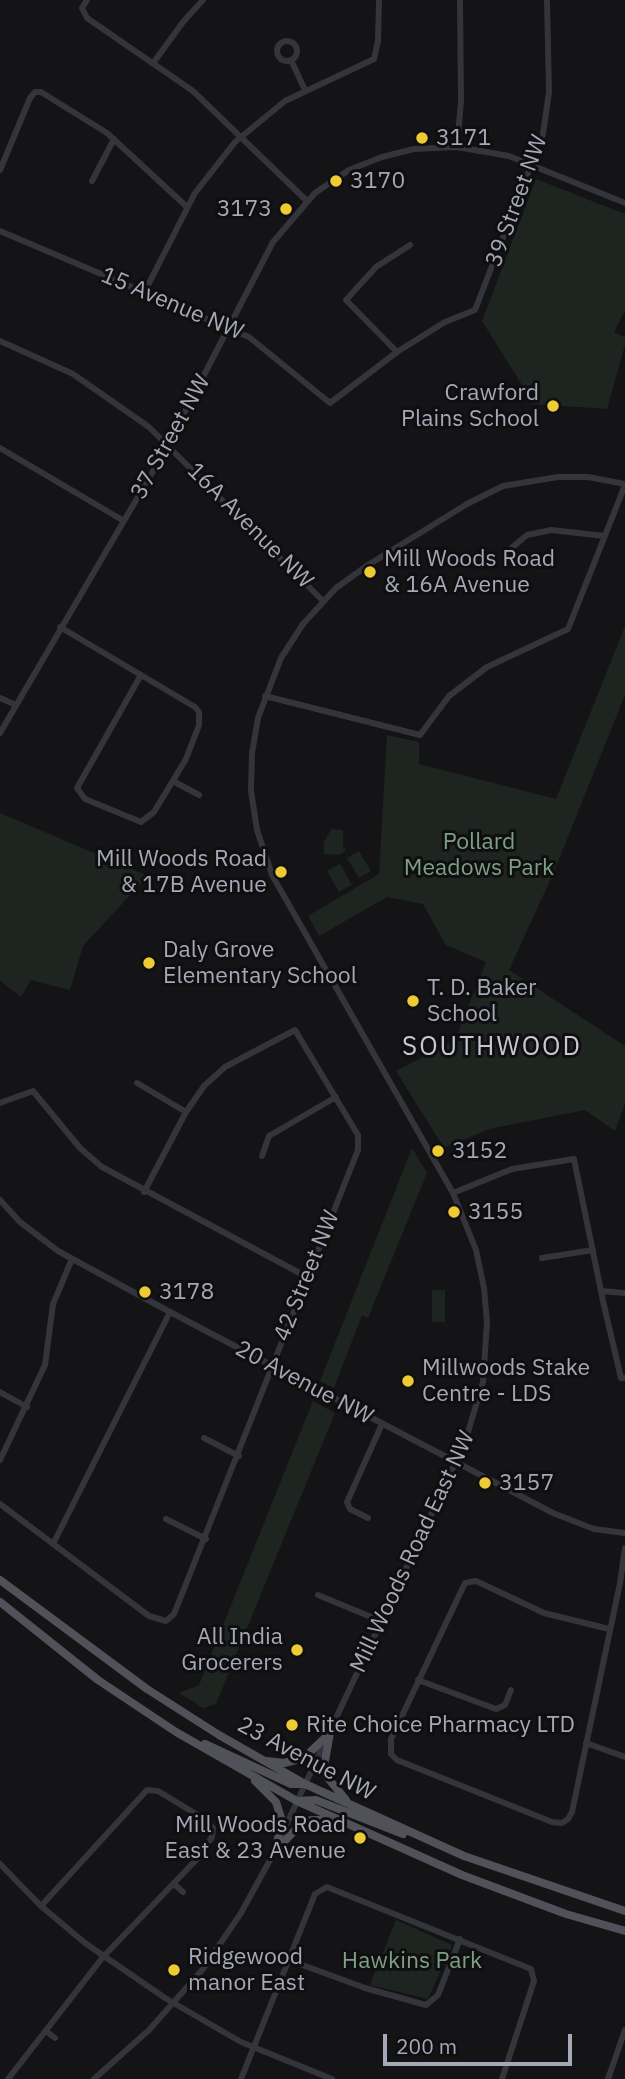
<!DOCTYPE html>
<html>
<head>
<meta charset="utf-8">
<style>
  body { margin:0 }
  #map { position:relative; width:625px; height:2079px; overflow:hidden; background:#141315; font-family:"IBM Plex Sans",sans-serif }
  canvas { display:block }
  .scale { position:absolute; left:383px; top:2034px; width:189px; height:32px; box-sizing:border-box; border:4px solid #a5a8b5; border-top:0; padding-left:9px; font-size:21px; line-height:24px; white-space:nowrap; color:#a5a8b5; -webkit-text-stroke:5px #0f0e10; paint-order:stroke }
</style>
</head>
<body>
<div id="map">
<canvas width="625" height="2079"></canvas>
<div class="scale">200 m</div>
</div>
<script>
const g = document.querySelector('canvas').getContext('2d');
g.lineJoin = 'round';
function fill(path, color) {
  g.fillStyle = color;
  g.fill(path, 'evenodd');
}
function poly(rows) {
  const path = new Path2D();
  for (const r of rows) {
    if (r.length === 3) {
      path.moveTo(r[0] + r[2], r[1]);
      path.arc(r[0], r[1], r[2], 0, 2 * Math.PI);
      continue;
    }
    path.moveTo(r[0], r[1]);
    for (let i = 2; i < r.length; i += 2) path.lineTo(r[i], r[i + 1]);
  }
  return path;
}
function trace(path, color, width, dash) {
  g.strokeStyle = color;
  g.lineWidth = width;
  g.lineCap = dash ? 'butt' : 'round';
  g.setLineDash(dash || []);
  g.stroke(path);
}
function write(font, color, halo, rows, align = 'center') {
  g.font = font + ' "IBM Plex Sans",sans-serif';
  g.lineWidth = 6;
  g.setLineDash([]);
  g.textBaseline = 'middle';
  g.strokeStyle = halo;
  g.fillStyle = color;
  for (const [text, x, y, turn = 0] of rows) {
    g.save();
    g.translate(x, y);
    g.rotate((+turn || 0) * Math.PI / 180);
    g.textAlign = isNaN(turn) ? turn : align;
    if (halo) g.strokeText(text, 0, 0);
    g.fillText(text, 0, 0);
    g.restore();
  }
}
fill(poly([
  [536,179,625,214,625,311,614,332,625,337,625,345,607,409,534,404,482,321],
  [625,626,625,695,553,874,509,970,625,1046,625,1104,615,1131,585,1110,489,1129,444,1148,396,1071,455,1040,486,962,446,945,423,904,387,897,319,936,308,916,379,874,387,735,419,742,419,764,556,799],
  [0,813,148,876,83,946,70,990,31,980,21,997,0,981],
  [331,829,343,830,343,846,346,850,340,855,324,854,324,842],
  [359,851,371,871,359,878,347,858],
  [340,864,352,885,339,892,327,871],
  [412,1148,427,1173,368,1318,362,1315,334,1388,320,1381],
  [432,1290,445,1290,445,1322,432,1322],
  [313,1401,335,1413,216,1704,203,1708,179,1693,199,1685],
  [396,1920,452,1945,428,1999,370,1985]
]), '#1e2520');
trace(poly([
  [87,0,82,8,87,18,193,91,307,201],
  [287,51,10],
  [291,60,305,90],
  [154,62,183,22,203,0],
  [457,147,461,101,460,0],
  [0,170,30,98,35,92,41,92,107,133,187,207],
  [92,181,114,139],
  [0,231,249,337,330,403,397,352,445,322,475,310,543,134,549,92,547,0],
  [145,291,195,193,235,142,285,101,374,59,378,41,379,0],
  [0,341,73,374,149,427,323,601],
  [397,352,346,300,376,267,410,245],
  [0,448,124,521],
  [508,551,527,535,551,530,605,536],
  [60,627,195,707,199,712,199,725,186,759,154,812,141,822,85,799,77,788,141,675],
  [265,696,420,735,449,696,487,667,568,629,625,485],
  [0,698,16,705],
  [0,733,163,454,273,242,315,193,349,170,382,157,414,149,457,147,509,156,625,203],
  [173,781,199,795],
  [137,1083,186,1112],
  [0,1103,33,1091,80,1148,102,1167,307,1277],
  [262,1156,269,1136,336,1097],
  [453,1193,512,1169,574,1159,603,1301,621,1378,625,1378],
  [0,1200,20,1222,58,1251,170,1312,553,1513,594,1529,625,1533],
  [542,1258,593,1250],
  [601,1291,625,1293],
  [0,1392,27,1407],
  [204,1438,239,1456],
  [0,1460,45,1365,53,1304,72,1259],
  [0,1504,149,1616,166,1621,174,1614,358,1150,358,1135,295,1030,225,1067,204,1086,186,1112,144,1192],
  [368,1518,350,1509,347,1502,382,1424],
  [166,1519,206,1539],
  [53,1544,170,1312],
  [318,1595,381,1621],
  [609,1629,544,1613,476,1581,465,1583,391,1739,391,1754,397,1760,552,1822,562,1823,568,1819,572,1812,620,1583,625,1548],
  [418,1680,496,1709,505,1705,511,1690],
  [586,1743,625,1757],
  [281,1836,465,1442,483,1382,487,1322,484,1288,476,1250,453,1193,272,875,257,830,251,791,252,753,258,718,281,658,303,624,336,588,368,565,467,504,503,486,558,477,588,477,625,484],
  [0,1864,41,1906,85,1943,165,1998,241,2042,332,2079],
  [174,1884,183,1892],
  [289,1960,365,1988,426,2005,438,1995,460,1939],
  [46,2031,55,2038],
  [8,2079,103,1957,197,1859,212,1837,213,1828,206,1820,158,1791,147,1790,41,1906],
  [94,2079,149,2030,203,1969,241,1913,276,1849],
  [241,2079,315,1894,327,1887,531,1969,534,1981,502,2079],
  [608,2079,625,2030]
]), '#34353a', 6);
trace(poly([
  [0,1580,147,1689,219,1735,305,1784,464,1856,625,1911],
  [0,1602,98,1680,176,1732,297,1801,462,1875,566,1914,625,1931],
  [330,1733,323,1772,346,1800],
  [205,1744,291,1784,305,1784],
  [267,1761,284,1763,304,1758,328,1735],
  [255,1781,276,1802,282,1821,275,1851],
  [297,1801,316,1800,403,1834],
  [277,1849,300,1825,311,1820,333,1820]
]), '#515159', 8);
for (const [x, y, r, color] of [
  [422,138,7,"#eecb33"],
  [336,181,7,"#eecb33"],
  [286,209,7,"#eecb33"],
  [553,406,7,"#eecb33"],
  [370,572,7,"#eecb33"],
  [281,872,7,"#eecb33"],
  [149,963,7,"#eecb33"],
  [413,1001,7,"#eecb33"],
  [438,1151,7,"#eecb33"],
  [454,1212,7,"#eecb33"],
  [145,1292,7,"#eecb33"],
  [408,1381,7,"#eecb33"],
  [485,1483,7,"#eecb33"],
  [297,1650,7,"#eecb33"],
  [292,1725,7,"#eecb33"],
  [360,1838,7,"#eecb33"],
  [174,1970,7,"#eecb33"]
]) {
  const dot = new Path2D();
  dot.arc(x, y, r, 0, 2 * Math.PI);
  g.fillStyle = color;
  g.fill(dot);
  trace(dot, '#0f0e10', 2.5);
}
write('23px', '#a5a8b5', '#0f0e10', [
  ["3171",436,138],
  ["3170",350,181],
  ["3173",272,209,"right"],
  ["Crawford",539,393,"right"],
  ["Plains School",539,419,"right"],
  ["Mill Woods Road",384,559],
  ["& 16A Avenue",384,585],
  ["Mill Woods Road",267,859,"right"],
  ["& 17B Avenue",267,885,"right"],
  ["Daly Grove",163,950],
  ["Elementary School",163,976],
  ["T. D. Baker",427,988],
  ["School",427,1014],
  ["3152",452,1151],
  ["3155",468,1212],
  ["3178",159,1292],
  ["Millwoods Stake",422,1368],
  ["Centre - LDS",422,1394],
  ["3157",499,1483],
  ["All India",283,1637,"right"],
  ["Grocerers",283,1663,"right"],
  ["Rite Choice Pharmacy LTD",306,1725],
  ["Mill Woods Road",346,1825,"right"],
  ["East & 23 Avenue",346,1851,"right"],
  ["Ridgewood",188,1957],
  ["manor East",188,1983]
], 'left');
write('23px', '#a5a8b5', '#0f0e10', [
  ["39 Street NW",517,201,-70],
  ["15 Avenue NW",172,304,23],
  ["37 Street NW",171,437,-61],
  ["16A Avenue NW",250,526,45],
  ["42 Street NW",307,1276,-68],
  ["20 Avenue NW",304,1383,28],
  ["Mill Woods Road East NW",413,1552,-65],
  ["23 Avenue NW",306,1759,28]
]);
write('23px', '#7da084', '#0f0e10', [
  ["Pollard",479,842],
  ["Meadows Park",479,868],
  ["Hawkins Park",412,1961]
]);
g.letterSpacing = '2px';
write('26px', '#c6c7d1', '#0f0e10', [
  ["SOUTHWOOD",492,1047]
]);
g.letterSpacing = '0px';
</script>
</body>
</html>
